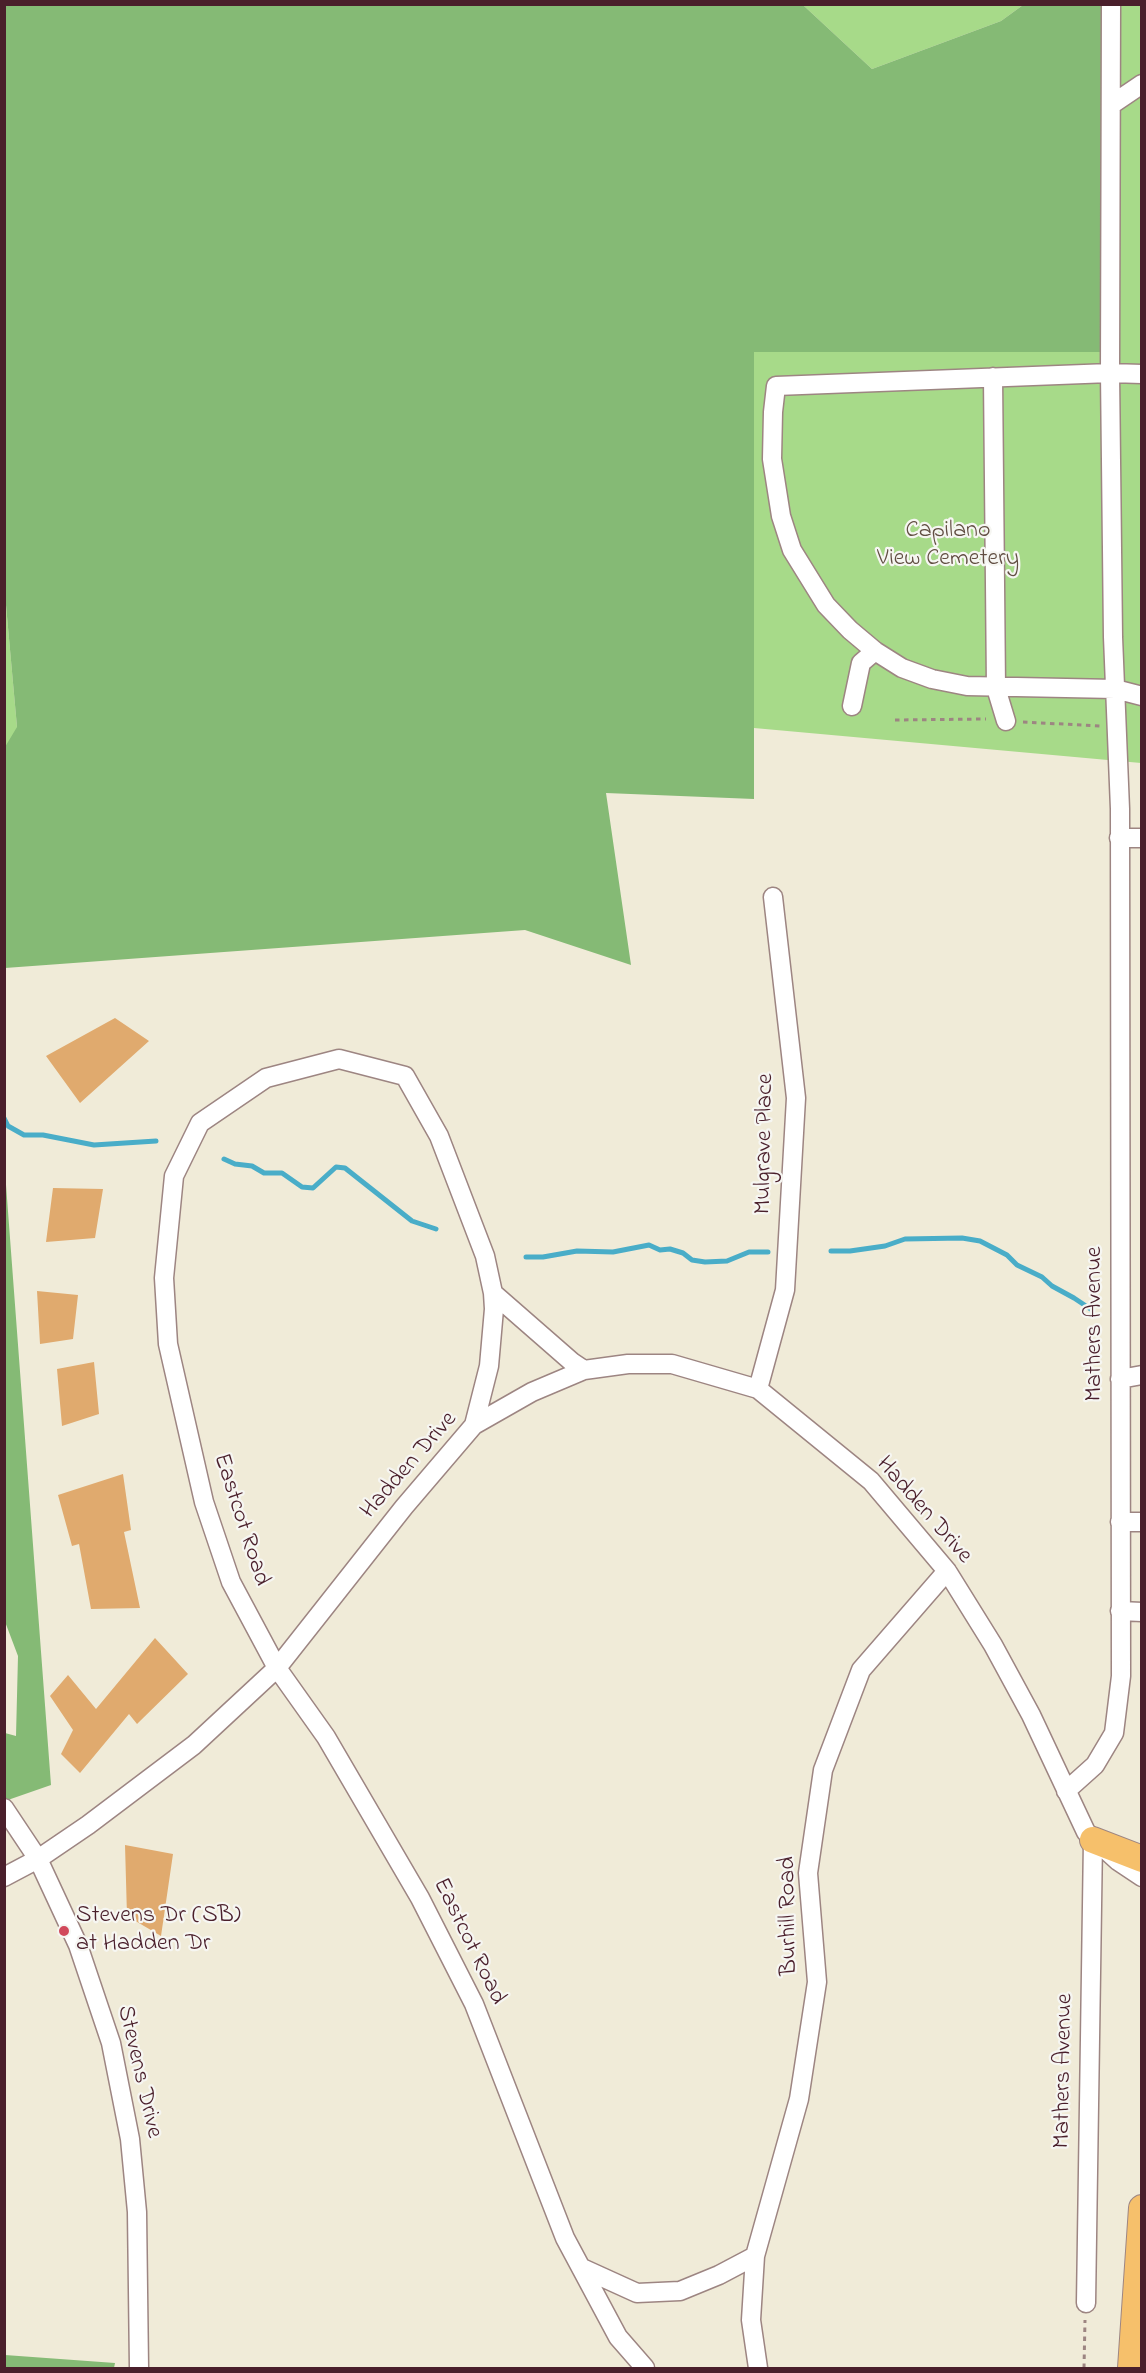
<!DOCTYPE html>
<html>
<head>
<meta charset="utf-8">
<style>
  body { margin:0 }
  #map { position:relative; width:1146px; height:2373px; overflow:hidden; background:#f0ebd8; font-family:"Indie Flower",sans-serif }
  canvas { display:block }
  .frame { position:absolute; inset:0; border:6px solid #4a1f2b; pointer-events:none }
</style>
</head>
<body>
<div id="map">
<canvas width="1146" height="2373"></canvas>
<div class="frame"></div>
</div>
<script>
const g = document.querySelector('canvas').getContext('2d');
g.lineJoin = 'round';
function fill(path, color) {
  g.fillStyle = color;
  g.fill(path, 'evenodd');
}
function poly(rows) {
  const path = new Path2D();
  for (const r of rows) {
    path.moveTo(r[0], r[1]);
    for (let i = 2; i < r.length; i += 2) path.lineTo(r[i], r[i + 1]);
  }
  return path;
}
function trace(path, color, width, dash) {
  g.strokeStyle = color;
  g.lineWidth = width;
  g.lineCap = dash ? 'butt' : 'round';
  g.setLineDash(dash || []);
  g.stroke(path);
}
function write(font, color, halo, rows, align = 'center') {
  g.font = font + ' "Indie Flower",sans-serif';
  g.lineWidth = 4.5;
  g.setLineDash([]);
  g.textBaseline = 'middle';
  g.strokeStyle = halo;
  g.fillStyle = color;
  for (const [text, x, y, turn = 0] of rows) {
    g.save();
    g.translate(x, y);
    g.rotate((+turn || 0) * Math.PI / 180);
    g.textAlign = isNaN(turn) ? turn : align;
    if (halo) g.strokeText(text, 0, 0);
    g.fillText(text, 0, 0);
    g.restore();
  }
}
fill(poly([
  [803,5,1023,5,1001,21,872,69],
  [1107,5,1141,5,1141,763,754,728,754,352,1109,352],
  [4,583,17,727,4,842]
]), '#a7da89');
fill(poly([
  [5,5,803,5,872,69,1001,21,1023,5,1107,5,1109,352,754,352,754,799,606,793,631,965,525,930,5,968,5,747,17,727,4,583],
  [4,1158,51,1785,5,1801,5,1733,16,1736,18,1656,4,1619],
  [5,2355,115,2363,114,2368,5,2368]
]), '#85ba75');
trace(poly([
  [4,1118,8,1126,24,1135,43,1135,94,1145,156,1141],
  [224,1159,235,1164,252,1166,264,1173,282,1173,302,1187,313,1188,336,1167,345,1168,412,1221,436,1229],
  [831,1251,850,1251,885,1246,905,1239,962,1238,980,1241,1007,1255,1017,1265,1042,1277,1052,1286,1074,1298,1092,1310],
  [526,1257,543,1257,577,1251,613,1252,649,1245,660,1250,670,1249,683,1253,692,1260,705,1262,727,1261,749,1252,768,1252]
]), '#49adc8', 5);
fill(poly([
  [115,1018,149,1041,80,1103,46,1056],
  [53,1188,103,1189,95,1238,46,1242],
  [37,1291,78,1295,73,1339,40,1344],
  [94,1362,99,1414,62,1426,57,1369],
  [123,1474,131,1530,124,1532,140,1608,91,1609,79,1544,72,1546,58,1495],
  [155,1638,188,1674,137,1724,129,1714,80,1773,61,1754,73,1730,50,1696,68,1675,96,1709],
  [125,1845,173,1854,161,1936,127,1916]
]), '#e0aa6e');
const minor = poly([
  [1111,105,1142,84],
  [1142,374,1110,373,776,386,773,412,772,459,781,516,792,550,826,605,850,630,875,651,902,668,932,679,967,686,1115,689,1142,696],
  [993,377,996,688,1006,721],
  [852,706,861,663,875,651],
  [1119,838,1142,838],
  [493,1293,572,1362,584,1370],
  [1120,1379,1142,1375],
  [758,1389,785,1290,796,1098,773,897],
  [474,1425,489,1366,494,1309,493,1293,485,1256,439,1136,405,1076,339,1059,266,1078,200,1123,174,1176,164,1278,168,1344,204,1502,231,1582,277,1668,326,1737,420,1898,474,2004,565,2238,618,2337,645,2368],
  [1120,1522,1142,1522],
  [1120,1611,1142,1612],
  [1066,1791,1095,1765,1114,1733,1121,1676,1120,809,1113,637,1110,373,1111,4],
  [4,1808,38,1859,78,1945,111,2043,130,2139,137,2212,139,2368],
  [4,1877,38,1859,88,1825,194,1745,277,1668,404,1507,474,1425,532,1392,584,1370,628,1364,672,1364,758,1389,871,1481,947,1571,993,1645,1031,1715,1086,1832,1118,1861,1142,1877],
  [582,2268,637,2293,680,2291,719,2275,755,2256],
  [1086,2303,1093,1840],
  [758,2368,751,2320,755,2256,799,2099,817,1982,808,1873,823,1770,861,1670,947,1571]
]);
const highway = poly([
  [1093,1840,1142,1859],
  [1131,2368,1142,2208]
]);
trace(minor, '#9d8582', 21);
trace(highway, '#9d8582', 28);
trace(poly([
  [895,720,986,719],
  [1023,722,1100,726],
  [1084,2368,1085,2320]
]), '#9d8582', 3, [4.5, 4.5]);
trace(minor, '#fff', 18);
trace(highway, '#f6c06b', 26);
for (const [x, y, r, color] of [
  [64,1931,6,"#d1495b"]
]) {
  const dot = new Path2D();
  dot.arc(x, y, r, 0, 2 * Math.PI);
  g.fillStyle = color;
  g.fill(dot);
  trace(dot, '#f6f6f2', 2);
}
write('24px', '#614e42', '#f6f6f2', [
  ["Capilano",948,532],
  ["View Cemetery",948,560]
]);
write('24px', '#4a1f2b', '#f6f6f2', [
  ["Mulgrave Place",766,1144,-89],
  ["Mathers Avenue",1096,1324,-90],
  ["Hadden Drive",410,1466,-49],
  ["Hadden Drive",923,1511,49],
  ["Eastcot Road",240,1520,72],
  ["Burhill Road",790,1916,-91],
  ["Eastcot Road",468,1942,64],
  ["Mathers Avenue",1065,2071,-89],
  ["Stevens Drive",138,2072,77]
]);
write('24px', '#4a1f2b', '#f6f6f2', [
  ["Stevens Dr (SB)",76,1917],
  ["at Hadden Dr",76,1945]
], 'left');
</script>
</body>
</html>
